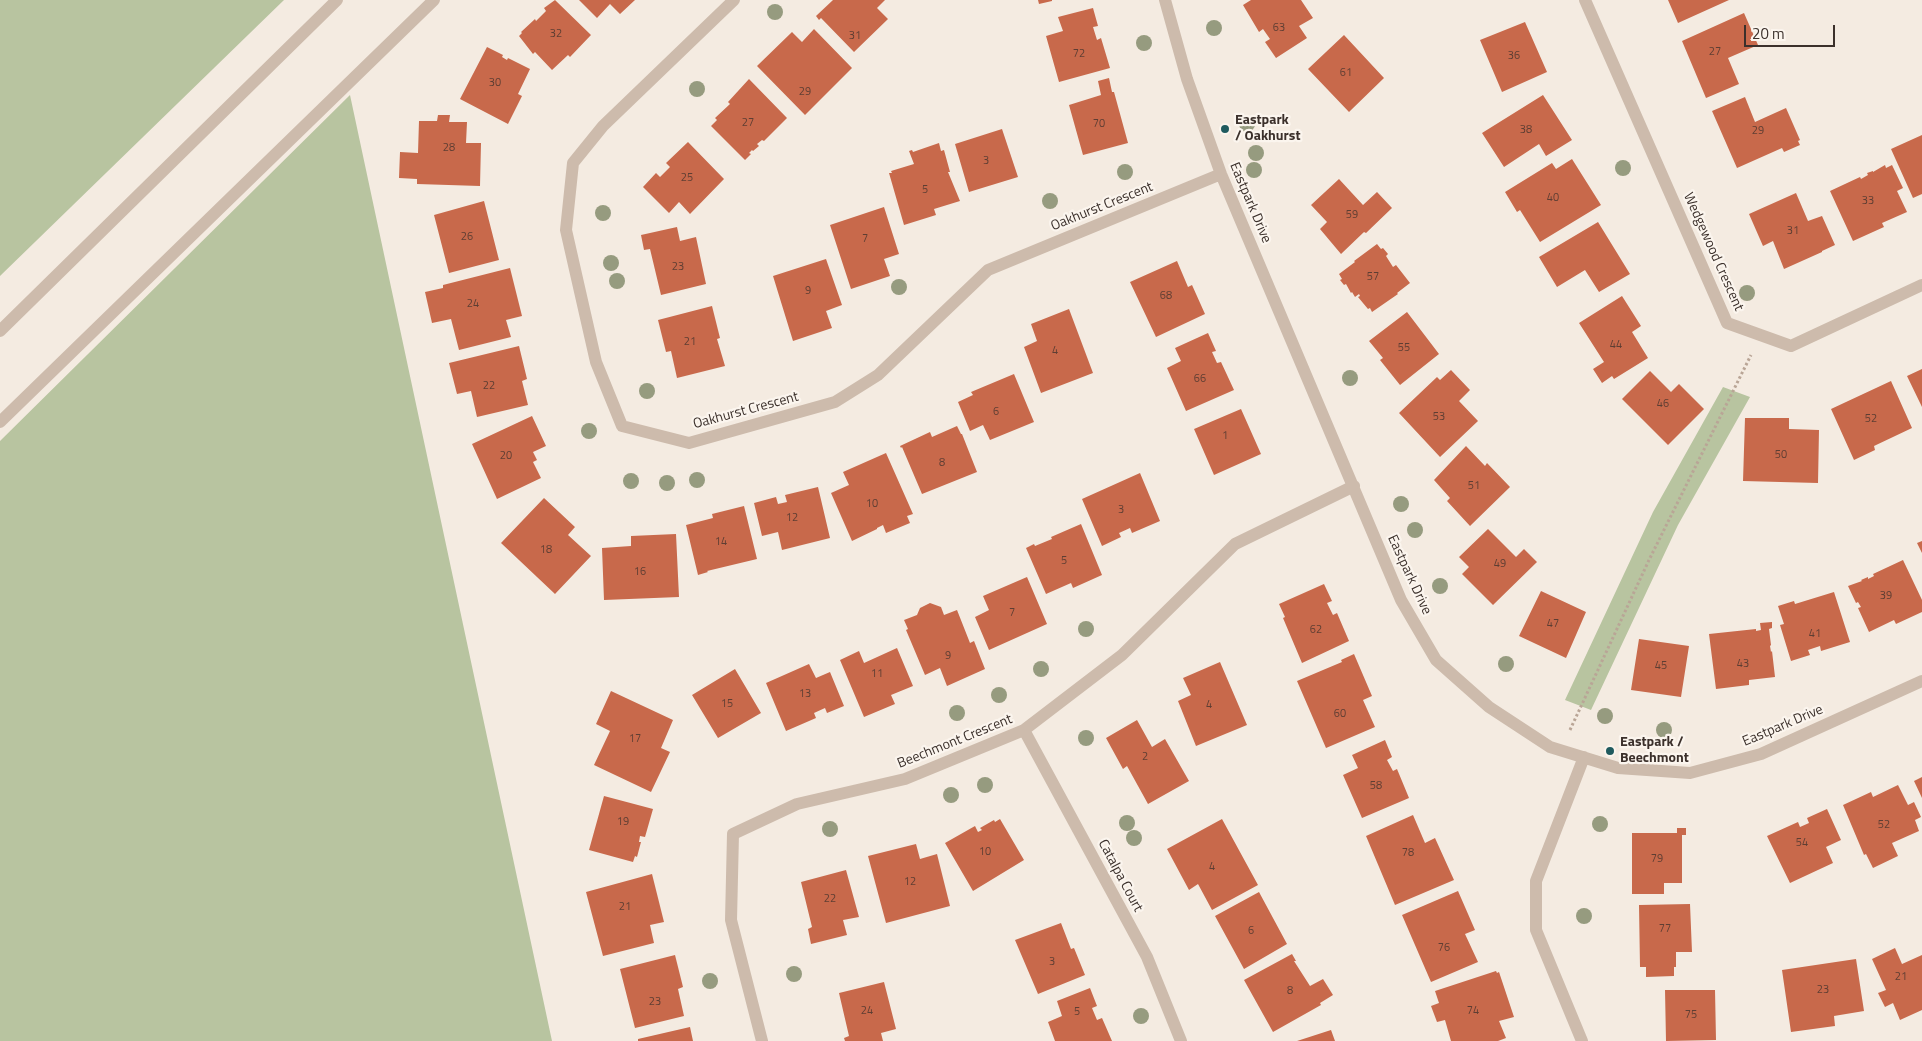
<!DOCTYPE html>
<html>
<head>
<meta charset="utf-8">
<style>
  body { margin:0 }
  #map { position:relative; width:1922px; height:1041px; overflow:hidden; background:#f4ebe1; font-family:"Titillium Web",sans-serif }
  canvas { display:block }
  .scale { position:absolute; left:1744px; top:25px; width:91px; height:22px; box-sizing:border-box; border:2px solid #3b302b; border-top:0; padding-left:6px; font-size:15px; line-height:18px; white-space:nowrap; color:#3b302b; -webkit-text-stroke:4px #fbf5ee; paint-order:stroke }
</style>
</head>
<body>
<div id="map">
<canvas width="1922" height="1041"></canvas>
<div class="scale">20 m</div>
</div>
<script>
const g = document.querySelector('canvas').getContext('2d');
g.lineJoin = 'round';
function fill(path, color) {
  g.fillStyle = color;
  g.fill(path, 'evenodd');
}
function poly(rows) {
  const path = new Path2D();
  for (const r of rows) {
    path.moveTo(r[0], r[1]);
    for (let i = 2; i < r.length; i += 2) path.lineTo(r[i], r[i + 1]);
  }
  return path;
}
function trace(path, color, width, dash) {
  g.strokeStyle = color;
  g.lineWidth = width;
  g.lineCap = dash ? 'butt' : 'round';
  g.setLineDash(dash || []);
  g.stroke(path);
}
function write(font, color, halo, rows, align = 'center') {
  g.font = font + ' "Titillium Web",sans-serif';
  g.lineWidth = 4.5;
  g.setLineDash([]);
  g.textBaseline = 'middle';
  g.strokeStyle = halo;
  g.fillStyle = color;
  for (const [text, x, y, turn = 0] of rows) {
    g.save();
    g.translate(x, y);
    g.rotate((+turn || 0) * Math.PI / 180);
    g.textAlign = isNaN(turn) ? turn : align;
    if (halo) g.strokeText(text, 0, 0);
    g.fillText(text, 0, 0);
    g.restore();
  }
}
fill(poly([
  [0,0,284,0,0,276],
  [350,95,552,1041,0,1041,0,441],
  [1723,387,1750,397,1678,525,1591,710,1565,700,1653,512]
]), '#b8c4a0');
fill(poly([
  [555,0,591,35,570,57,568,55,552,70,535,52,533,54,519,36,522,33,521,32,535,19,536,21,546,11,544,8],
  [579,0,635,0,620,14,610,4,597,18],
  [833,0,885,0,877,8,888,19,854,52,821,18,819,20,816,16],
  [1038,0,1052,0,1052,1,1039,4],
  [1251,0,1301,0,1313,18,1299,26,1307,38,1276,58,1265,42,1270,39,1263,29,1259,32,1243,5],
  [1668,0,1729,0,1678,23],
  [1093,8,1098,26,1093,27,1097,40,1101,38,1110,68,1059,82,1046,36,1063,31,1058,17],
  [1744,13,1758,45,1728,58,1739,84,1706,98,1682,41],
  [1525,22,1547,72,1502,92,1480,40],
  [814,29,852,68,805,115,757,66,792,32,802,42],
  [1344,35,1384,78,1349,112,1308,69],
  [487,47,503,55,502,57,507,60,508,58,530,69,518,94,522,96,508,124,460,99],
  [1109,78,1112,92,1114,92,1128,143,1083,155,1069,105,1101,95,1098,81],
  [749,79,787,118,764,141,762,140,757,144,759,146,753,151,752,150,749,153,751,154,745,160,711,126,717,120,715,118,730,104,728,102],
  [1543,95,1572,140,1546,156,1539,144,1504,167,1482,133],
  [1745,97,1755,122,1786,108,1800,140,1798,141,1800,145,1784,152,1782,148,1737,168,1712,111],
  [438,115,450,115,449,122,467,122,466,143,481,143,480,186,417,184,417,179,399,178,400,152,418,153,419,121,437,121],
  [1002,129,1018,177,969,192,955,144],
  [1922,135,1922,194,1913,198,1891,149],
  [688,142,724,179,690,214,679,202,669,213,643,187,656,173,660,177,670,167,666,163],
  [939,143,941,151,944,150,950,172,948,172,960,201,934,209,936,215,904,225,889,173,892,173,891,171,914,164,909,151,912,150,913,152],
  [1572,159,1601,205,1540,242,1520,210,1517,212,1505,192,1552,163,1556,169],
  [1885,165,1886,168,1892,165,1903,188,1897,191,1907,212,1882,223,1884,227,1853,241,1830,191,1860,177,1861,179,1868,175,1867,173,1873,171,1873,172],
  [1339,179,1363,205,1377,192,1392,208,1366,233,1364,232,1341,254,1320,229,1327,222,1311,205],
  [1796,193,1808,221,1822,216,1835,245,1822,251,1822,252,1784,269,1773,241,1763,246,1749,214],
  [484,201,499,260,449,273,434,215],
  [884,207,899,254,884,259,890,276,851,289,830,225],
  [1598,222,1630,274,1599,292,1585,270,1557,287,1539,257],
  [677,227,680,241,696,237,706,284,661,295,650,249,644,250,641,235],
  [1377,244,1381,249,1383,248,1388,254,1386,256,1393,267,1396,265,1410,283,1397,293,1398,294,1372,312,1370,308,1368,309,1358,297,1360,296,1359,294,1355,297,1352,292,1351,293,1346,284,1344,285,1340,280,1342,279,1339,274,1355,262,1354,261],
  [826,259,842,305,826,311,832,328,793,341,773,276],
  [1177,261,1188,287,1192,285,1205,314,1156,337,1130,282],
  [510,268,522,316,506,320,511,337,459,350,451,319,432,323,425,292,443,288,443,285],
  [1622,296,1641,326,1632,332,1648,358,1614,379,1612,376,1602,383,1593,369,1604,362,1579,323],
  [712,306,720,338,717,339,725,366,677,378,671,351,666,352,658,320],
  [1069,309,1093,373,1041,393,1024,347,1037,341,1031,324],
  [1407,312,1439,354,1400,385,1380,360,1383,358,1369,341],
  [1208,333,1216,351,1212,352,1217,363,1221,362,1234,390,1186,411,1167,368,1181,361,1175,348],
  [519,346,527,379,522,381,528,405,477,417,471,391,457,394,449,363],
  [1922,369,1922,407,1907,376],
  [1451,370,1470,390,1459,401,1478,421,1440,457,1399,413,1437,377,1440,380],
  [1650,371,1671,392,1679,384,1704,409,1668,445,1622,399],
  [1014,374,1034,422,990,440,983,425,970,431,958,402,973,395,971,392],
  [1891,381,1912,428,1874,446,1875,450,1854,460,1831,409],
  [1241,409,1261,454,1214,475,1194,429],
  [532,416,546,446,533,452,537,460,533,462,541,478,497,499,472,444],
  [1745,418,1789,418,1789,429,1819,430,1818,483,1743,481],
  [957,426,961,434,962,434,977,472,922,494,902,447,901,448,900,446,930,432,932,437],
  [1466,446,1485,466,1487,463,1510,487,1470,526,1447,501,1450,498,1434,480],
  [886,453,913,514,907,516,910,523,886,533,883,525,877,528,877,529,852,541,831,493,849,485,843,472],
  [1140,473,1160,521,1132,533,1130,528,1119,533,1121,537,1102,546,1082,499],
  [818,487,830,538,782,550,778,532,762,536,754,503,776,497,778,504,787,502,785,495],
  [544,498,575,527,568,535,591,556,555,594,501,543],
  [744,506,757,559,707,571,708,572,698,575,686,525,713,518,712,514],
  [1081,524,1102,575,1073,588,1071,583,1046,594,1026,548,1034,544,1035,546,1052,539,1051,537],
  [1488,529,1516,557,1524,549,1537,562,1493,605,1462,574,1469,567,1459,557],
  [676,534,679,597,604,600,602,548,631,546,631,536],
  [1922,541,1922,553,1917,543],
  [1903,560,1922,600,1922,612,1896,624,1894,620,1869,632,1858,608,1861,607,1858,602,1856,603,1848,586,1862,581,1861,580,1868,577,1868,579,1874,576,1873,574],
  [1027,577,1047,624,989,650,975,617,989,610,983,596],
  [1324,584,1332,601,1327,603,1333,615,1337,613,1349,641,1302,663,1283,618,1285,617,1279,604],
  [1541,591,1586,612,1566,658,1519,636],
  [1834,592,1850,642,1821,651,1820,646,1808,650,1810,655,1791,661,1780,625,1784,624,1778,606,1794,601,1795,604],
  [930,603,941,607,944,615,957,610,970,643,974,641,985,669,947,686,940,668,925,675,906,630,908,629,904,620,917,615,920,608],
  [1772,622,1772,628,1769,629,1771,645,1770,646,1771,652,1772,651,1775,677,1749,680,1749,685,1716,689,1709,634,1756,629,1756,631,1761,630,1760,623],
  [1639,639,1689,646,1681,697,1631,690],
  [897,648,913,686,891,695,895,704,864,717,840,660,859,651,864,663],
  [1354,654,1372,696,1363,700,1375,727,1326,748,1297,681,1342,662,1341,660],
  [1220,662,1247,725,1196,746,1178,701,1191,695,1183,678],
  [809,664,816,678,830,672,844,706,827,713,825,708,814,713,816,718,786,731,766,683],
  [735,669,761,713,718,738,692,695],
  [611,691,673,720,661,748,670,752,651,792,594,765,610,731,596,724],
  [1137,720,1152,747,1165,739,1189,781,1148,804,1127,766,1123,769,1106,738],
  [1385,740,1392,757,1387,760,1393,771,1397,769,1409,798,1362,818,1343,775,1358,768,1352,755],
  [1922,777,1922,798,1914,781],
  [1898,785,1908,805,1914,802,1921,817,1915,820,1919,831,1892,843,1898,856,1873,868,1866,854,1864,855,1843,805,1871,792,1873,797],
  [604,796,653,809,645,837,640,836,639,842,641,842,637,857,635,856,633,862,589,850],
  [1827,809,1841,840,1826,847,1833,863,1790,883,1767,836,1798,822,1800,827,1809,823,1807,818],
  [1413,815,1425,843,1435,838,1454,880,1395,905,1366,836],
  [1000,819,1024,860,973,891,945,843,975,826,978,832,982,830,980,828,994,820,995,822],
  [1222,819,1258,885,1212,910,1198,884,1189,890,1167,849],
  [1677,828,1686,828,1686,835,1682,835,1682,883,1664,883,1664,894,1632,894,1632,833,1677,833],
  [916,844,920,859,937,854,950,906,886,923,868,856],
  [846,870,859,917,843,920,847,935,811,944,808,929,812,927,801,882],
  [652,874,664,922,650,925,654,943,603,956,586,892],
  [1458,891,1475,930,1465,934,1478,962,1431,982,1402,915],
  [1259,892,1287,944,1244,969,1215,916],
  [1690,904,1692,952,1676,952,1676,967,1674,967,1674,976,1646,977,1646,967,1640,967,1639,905],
  [1061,923,1071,949,1074,948,1085,975,1038,994,1015,940],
  [1895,948,1902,964,1922,955,1922,1010,1900,1020,1893,1003,1885,1007,1878,993,1886,990,1872,959],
  [1292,954,1296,961,1294,961,1310,986,1323,979,1333,995,1320,1003,1321,1005,1273,1032,1244,980],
  [675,955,683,987,678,989,684,1016,635,1028,620,969],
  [1856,959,1864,1011,1834,1016,1835,1026,1791,1032,1782,970],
  [1496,971,1497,973,1499,972,1514,1017,1499,1021,1506,1038,1498,1041,1451,1041,1445,1020,1437,1022,1431,1006,1439,1003,1435,991],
  [884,982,896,1029,881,1033,883,1041,845,1041,844,1038,849,1036,839,993],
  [1090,988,1097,1006,1092,1008,1097,1020,1102,1018,1112,1041,1055,1041,1048,1022,1062,1016,1057,1001],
  [1665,990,1715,990,1716,1040,1666,1041],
  [690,1027,693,1041,638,1041,638,1039],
  [1331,1030,1335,1041,1297,1041]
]), '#c8694b');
trace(poly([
  [1570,730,1649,560,1751,355]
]), '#b9a596', 3, [2.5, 2.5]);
trace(poly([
  [0,331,337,0],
  [0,422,434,0]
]), '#cdbbac', 12);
trace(poly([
  [734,0,603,126,573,163,566,230,596,362,622,426,689,443,835,402,878,375,988,270,1221,174],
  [1165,0,1187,79,1221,174,1401,600,1436,660,1489,707,1550,747,1618,768,1690,773,1761,754,1922,681],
  [1585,0,1727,323,1791,346,1922,285],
  [1024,730,1147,957,1181,1041],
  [762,1041,731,920,733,834,797,804,905,779,1024,730,1122,655,1235,544,1354,486],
  [1582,1041,1536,930,1536,881,1584,757]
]), '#cdbbac', 12);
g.fillStyle = '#969b7f';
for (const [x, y] of [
  [775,12],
  [1214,28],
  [1144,43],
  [697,89],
  [1247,124],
  [1256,153],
  [1623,168],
  [1254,170],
  [1125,172],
  [1050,201],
  [603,213],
  [611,263],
  [617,281],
  [899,287],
  [1747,293],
  [1350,378],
  [647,391],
  [589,431],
  [697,480],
  [631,481],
  [667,483],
  [1401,504],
  [1415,530],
  [1440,586],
  [1086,629],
  [1506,664],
  [1041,669],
  [999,695],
  [957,713],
  [1605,716],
  [1664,730],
  [1086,738],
  [985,785],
  [951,795],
  [1127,823],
  [1600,824],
  [830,829],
  [1134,838],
  [1584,916],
  [794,974],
  [710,981],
  [1141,1016]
]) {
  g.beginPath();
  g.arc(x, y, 8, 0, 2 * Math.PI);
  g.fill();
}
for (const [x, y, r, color] of [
  [1225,129,5,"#1f5a5e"],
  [1610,751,5,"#1f5a5e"]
]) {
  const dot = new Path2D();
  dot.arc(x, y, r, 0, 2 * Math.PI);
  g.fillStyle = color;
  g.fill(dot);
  trace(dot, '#fbf5ee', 2);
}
write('11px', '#5e3e33', null, [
  ["63",1279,28],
  ["32",556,34],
  ["31",855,36],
  ["27",1715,52],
  ["72",1079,54],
  ["36",1514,56],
  ["61",1346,73],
  ["30",495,83],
  ["29",805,92],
  ["27",748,123],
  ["70",1099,124],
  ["38",1526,130],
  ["29",1758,131],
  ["28",449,148],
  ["3",986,161],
  ["25",687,178],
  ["5",925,190],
  ["40",1553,198],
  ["33",1868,201],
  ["59",1352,215],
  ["31",1793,231],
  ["26",467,237],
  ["7",865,239],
  ["23",678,267],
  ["57",1373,277],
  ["9",808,291],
  ["68",1166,296],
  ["24",473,304],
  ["21",690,342],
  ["44",1616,345],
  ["55",1404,348],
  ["4",1055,351],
  ["66",1200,379],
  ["22",489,386],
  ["46",1663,404],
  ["6",996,412],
  ["53",1439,417],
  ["52",1871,419],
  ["1",1225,436],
  ["50",1781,455],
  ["20",506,456],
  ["8",942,463],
  ["51",1474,486],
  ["10",872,504],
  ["3",1121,510],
  ["12",792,518],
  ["14",721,542],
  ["18",546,550],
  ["5",1064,561],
  ["49",1500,564],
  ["16",640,572],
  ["39",1886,596],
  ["7",1012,613],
  ["47",1553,624],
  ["62",1316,630],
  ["41",1815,634],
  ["9",948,656],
  ["43",1743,664],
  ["45",1661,666],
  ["11",877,674],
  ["13",805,694],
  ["15",727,704],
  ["4",1209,705],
  ["60",1340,714],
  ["17",635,739],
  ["2",1145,757],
  ["58",1376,786],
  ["19",623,822],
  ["52",1884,825],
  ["54",1802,843],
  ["10",985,852],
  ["78",1408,853],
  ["79",1657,859],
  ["4",1212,867],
  ["12",910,882],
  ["22",830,899],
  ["21",625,907],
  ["77",1665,929],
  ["6",1251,931],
  ["76",1444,948],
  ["3",1052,962],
  ["21",1901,977],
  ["23",1823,990],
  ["8",1290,991],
  ["23",655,1002],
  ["24",867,1011],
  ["74",1473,1011],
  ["5",1077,1012],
  ["75",1691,1015]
]);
write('bold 14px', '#3b302b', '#fbf5ee', [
  ["Eastpark",1235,121],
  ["/ Oakhurst",1235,137],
  ["Eastpark /",1620,743],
  ["Beechmont",1620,759]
], 'left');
write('14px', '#3b302b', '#fbf5ee', [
  ["Eastpark Drive",1250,203,67],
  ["Oakhurst Crescent",1102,207,-22],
  ["Wedgewood Crescent",1713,252,66],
  ["Oakhurst Crescent",746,411,-15],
  ["Eastpark Drive",1409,575,65],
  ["Eastpark Drive",1783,726,-23],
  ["Beechmont Crescent",955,742,-22],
  ["Catalpa Court",1120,876,62]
]);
</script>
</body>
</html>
